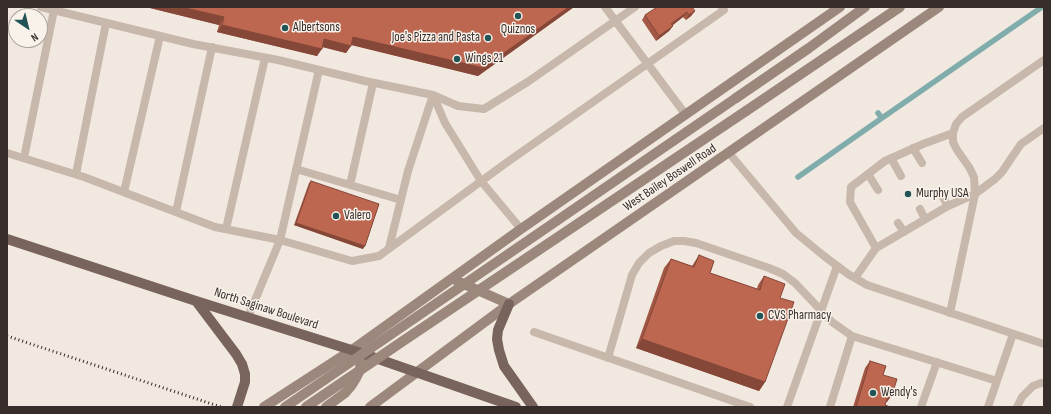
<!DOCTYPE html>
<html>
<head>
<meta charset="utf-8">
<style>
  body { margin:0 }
  #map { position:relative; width:1051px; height:414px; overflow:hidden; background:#f1e8df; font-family:"Sofia Sans Condensed",sans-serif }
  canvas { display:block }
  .frame { position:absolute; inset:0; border:8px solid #372d2a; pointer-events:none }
  .north { position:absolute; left:8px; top:8px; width:40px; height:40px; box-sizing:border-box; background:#f9f2eb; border:1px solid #aba39e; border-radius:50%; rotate:145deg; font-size:11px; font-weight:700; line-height:16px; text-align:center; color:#372d2a }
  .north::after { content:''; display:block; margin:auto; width:14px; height:18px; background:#225456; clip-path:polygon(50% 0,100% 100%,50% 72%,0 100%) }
</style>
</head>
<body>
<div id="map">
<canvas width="1051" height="414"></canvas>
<div class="frame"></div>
<div class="north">N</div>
</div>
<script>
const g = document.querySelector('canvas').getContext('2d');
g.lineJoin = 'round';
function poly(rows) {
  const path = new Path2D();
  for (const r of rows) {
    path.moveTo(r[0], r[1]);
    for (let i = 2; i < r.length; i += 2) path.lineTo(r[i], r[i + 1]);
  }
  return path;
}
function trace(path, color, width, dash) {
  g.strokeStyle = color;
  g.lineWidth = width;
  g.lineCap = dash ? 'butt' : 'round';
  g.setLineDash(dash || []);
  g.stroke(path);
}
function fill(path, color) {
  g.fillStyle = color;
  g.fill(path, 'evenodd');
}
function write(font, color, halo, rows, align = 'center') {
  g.font = font + ' "Sofia Sans Condensed",sans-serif';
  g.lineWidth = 3;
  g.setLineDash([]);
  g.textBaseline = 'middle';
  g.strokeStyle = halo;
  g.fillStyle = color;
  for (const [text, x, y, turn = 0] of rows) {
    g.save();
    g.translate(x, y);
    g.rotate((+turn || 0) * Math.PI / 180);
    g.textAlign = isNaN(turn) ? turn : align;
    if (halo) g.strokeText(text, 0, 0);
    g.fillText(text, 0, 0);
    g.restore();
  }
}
trace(poly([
  [878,113,882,118,1042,7],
  [798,177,882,118]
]), '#80acac', 5.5);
trace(poly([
  [41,7,193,44,278,60,365,81,433,95,408,171,389,248],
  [605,7,686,115],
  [319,70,280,240,352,261,379,256,506,163,724,10,722,7],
  [433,95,458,106,484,109,529,81,635,7],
  [433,95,445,123,481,181,521,229],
  [913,148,922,163],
  [7,153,84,177,215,227,280,240,248,317],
  [729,153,796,233,824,256,848,274,867,285,1044,344],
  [24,158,54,10],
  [891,158,901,176],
  [296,169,401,200],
  [76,174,106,23],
  [868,174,878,190],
  [350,185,373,83],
  [124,192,160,36],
  [942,196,948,206],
  [920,209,925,219],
  [176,212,212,47],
  [898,223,904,232],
  [226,229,265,58],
  [876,248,850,202,851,187,885,161,923,144,953,133],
  [855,278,876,248,948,206,975,194,995,179,1002,172,1010,160,1021,144,1044,128],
  [950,313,975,194,974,177,969,167,957,150,953,142,953,133,956,124,962,117,1044,60],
  [534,332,750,407],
  [608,358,632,275,639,263,649,253,661,246,674,241,684,241,696,243,769,268,783,274,795,283,832,322,852,336,997,381],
  [787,407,837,266],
  [830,407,852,336],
  [921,407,937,362],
  [988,407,1013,334],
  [1017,407,1022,397,1033,386,1041,383,1044,383]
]), '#c8b7ab', 8);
trace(poly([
  [736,98,809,48,865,7],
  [746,111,900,7],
  [457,281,509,304],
  [264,407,352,350,521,229,840,7],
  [326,407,345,393,351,386,356,378,360,370,361,353],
  [370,407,509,304,939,7]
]), '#9c877d', 10);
trace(poly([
  [7,239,196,301,361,353,516,407],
  [196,301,236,354,242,364,245,374,245,382,237,407],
  [509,304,498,330,497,339,499,350,504,366,533,407]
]), '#78645c', 10);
trace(poly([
  [7,336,221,407]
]), '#372d2a', 3, [1, 3]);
trace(poly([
  [285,407,736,98],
  [306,407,403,341,746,111]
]), '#9c877d', 10);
fill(poly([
  [146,7,574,7,478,76,351,45,346,53,322,47,317,56,217,32,219,25],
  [695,11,691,16,686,20,683,17,672,26,673,26,669,31,656,41,642,20,645,15],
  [311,181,363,249,294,225,309,183],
  [699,255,710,273,757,289,758,285,764,276,780,298,765,382,759,391,636,348,664,268,671,259,692,266],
  [870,361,883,375,892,395,886,402,885,405,890,407,853,407,865,368]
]), '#a35845');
fill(poly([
  [146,7,181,7,224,17,219,25],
  [569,7,574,7,478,76,348,44,353,37],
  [695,11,691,16,686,20,689,15],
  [687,12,683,17,667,29,671,24],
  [222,25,322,49,317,56,217,32],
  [673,26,669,31,656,41,659,36],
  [324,39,351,46,346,53,319,46],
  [296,223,365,246,363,249,294,225],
  [642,339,765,382,759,391,636,348],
  [889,394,892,395,887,402,884,401]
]), '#844738');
const building = poly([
  [181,7,569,7,483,68,353,37,351,46,324,39,322,49,222,25,224,17,181,7],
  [657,7,692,7,695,11,689,15,687,12,671,24,673,26,659,36,645,15,657,7],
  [311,181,379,204,365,246,296,223,311,181],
  [699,255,714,261,710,273,760,290,764,276,785,284,780,298,794,302,765,382,642,339,671,259,694,267,699,255],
  [870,361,886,366,883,375,897,379,892,395,889,394,885,405,890,407,856,407,870,361]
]);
fill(building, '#bd6650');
trace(building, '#844738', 1);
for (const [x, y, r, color] of [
  [518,16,4,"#225456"],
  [285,28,4,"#225456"],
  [488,38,4,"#225456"],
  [457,59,4,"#225456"],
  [908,194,4,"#225456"],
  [336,216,4,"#225456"],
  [760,316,4,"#225456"],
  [873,393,4,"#225456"]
]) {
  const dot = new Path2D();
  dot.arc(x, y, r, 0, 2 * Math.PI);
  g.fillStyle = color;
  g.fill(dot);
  trace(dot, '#f9f2eb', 1.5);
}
write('13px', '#372d2a', '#f9f2eb', [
  ["Albertsons",293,28],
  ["Quiznos",518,30,"center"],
  ["Joe's Pizza and Pasta",480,38,"right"],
  ["Wings 21",465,59],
  ["Murphy USA",916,194],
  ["Valero",344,216],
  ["CVS Pharmacy",768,316],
  ["Wendy's",881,393]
], 'left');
write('13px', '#372d2a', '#f9f2eb', [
  ["West Bailey Boswell Road",670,178,-34],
  ["North Saginaw Boulevard",266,309,18]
]);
</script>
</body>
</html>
